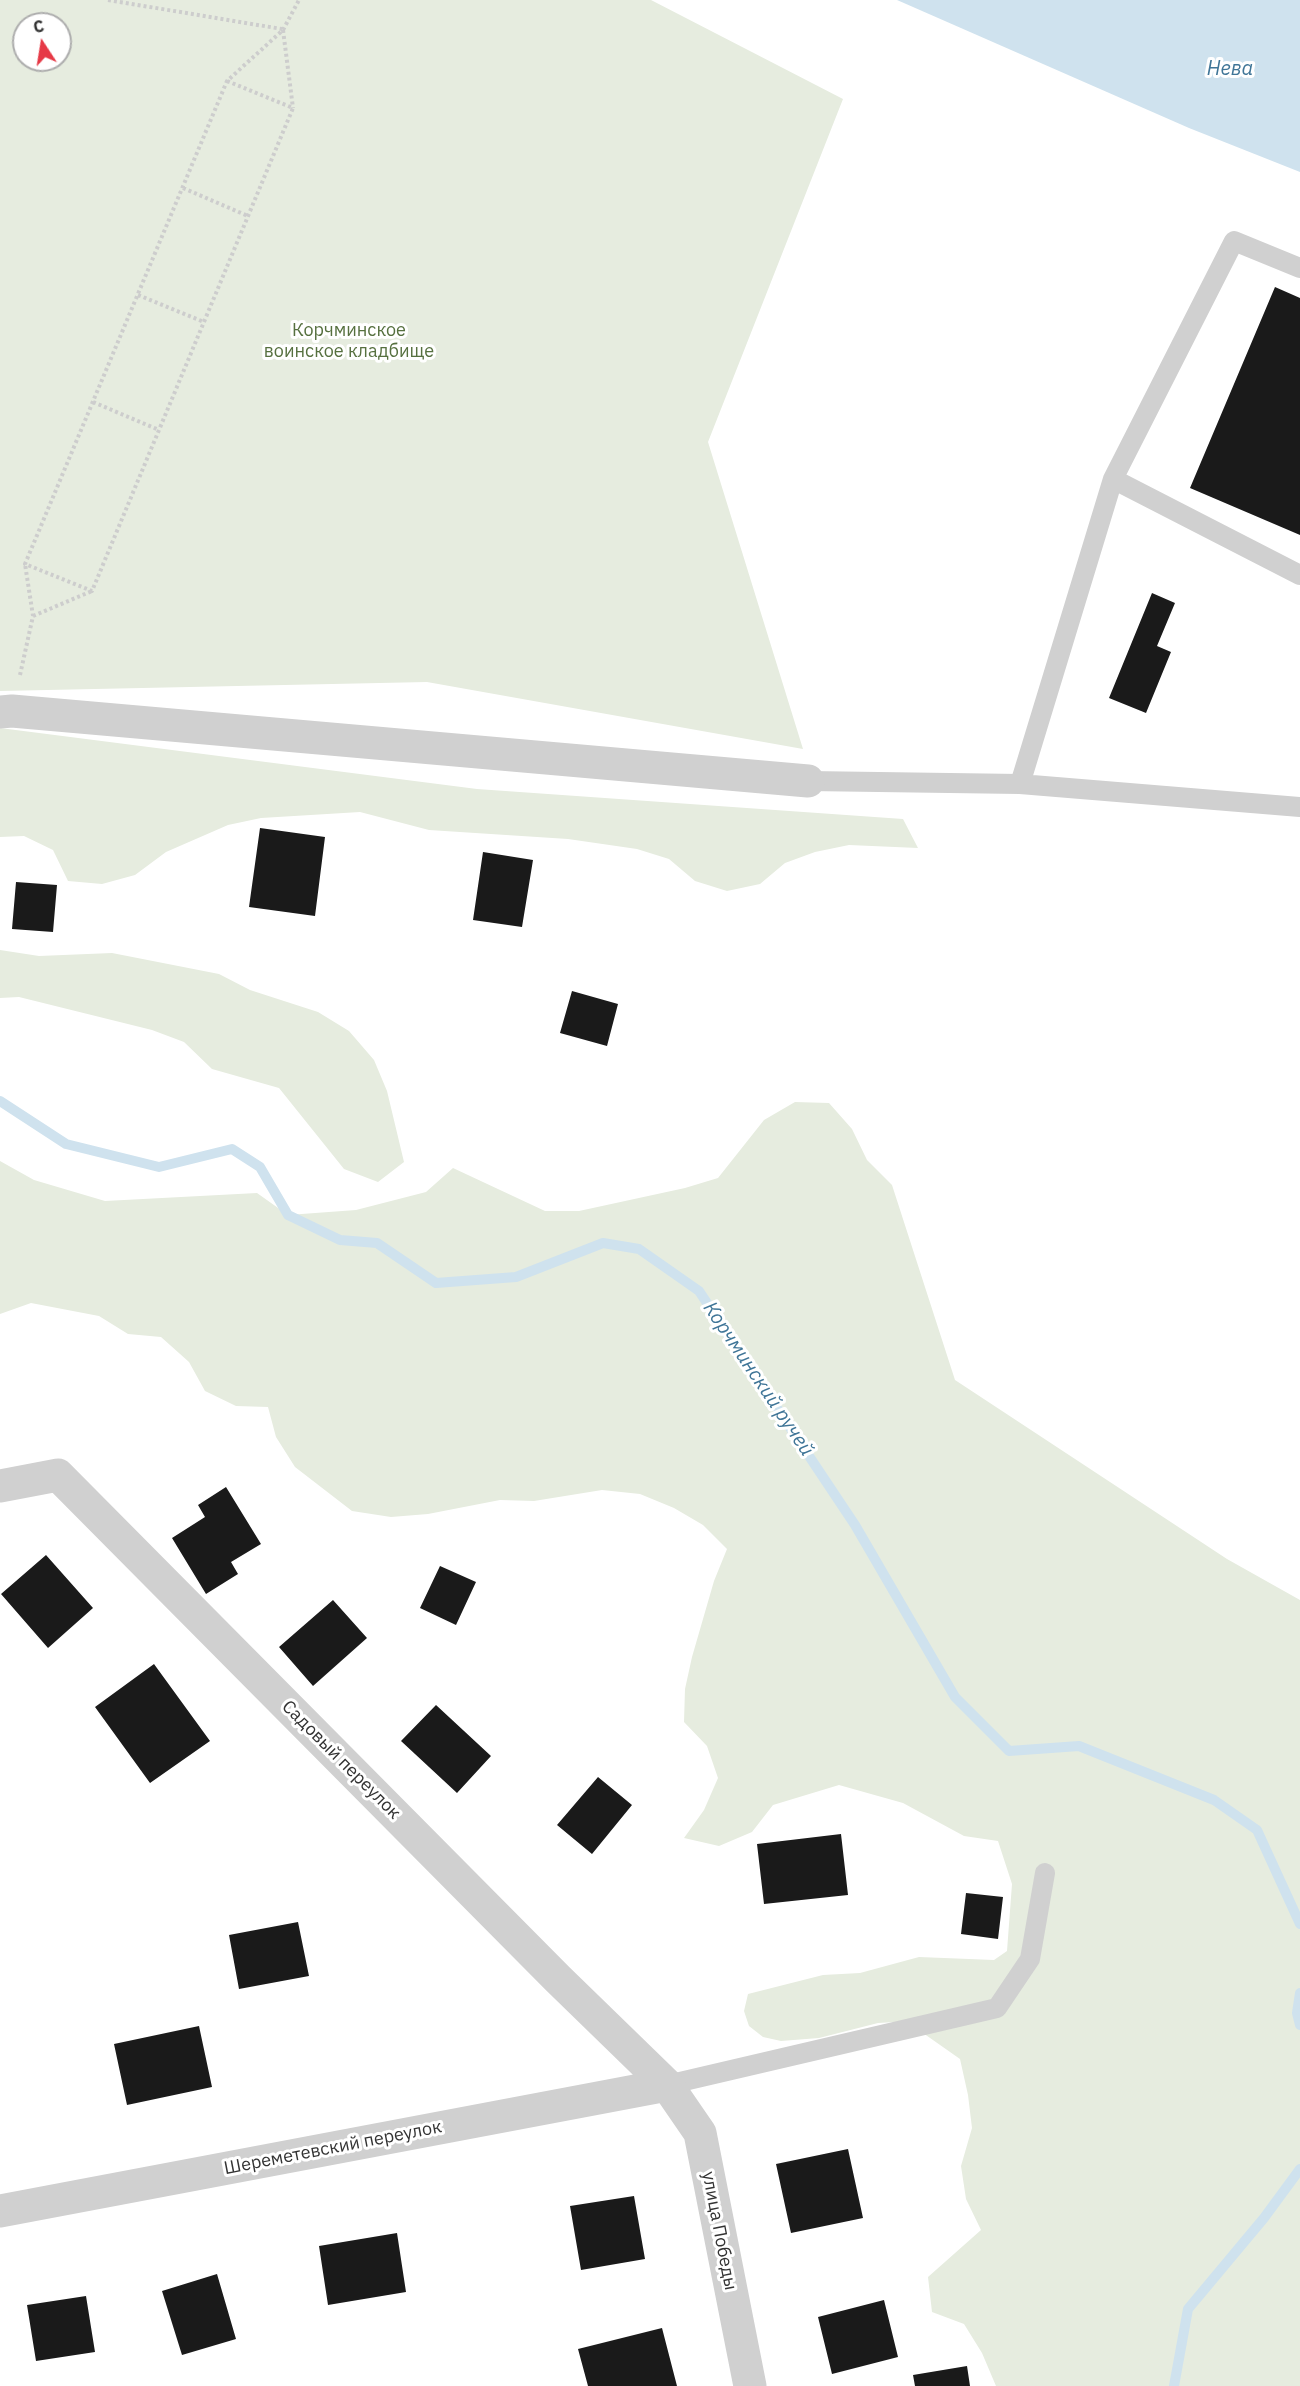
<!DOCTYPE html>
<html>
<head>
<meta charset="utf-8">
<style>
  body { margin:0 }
  #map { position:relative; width:1300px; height:2386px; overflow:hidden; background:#fff; font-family:"IBM Plex Sans",sans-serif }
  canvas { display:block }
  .north { position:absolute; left:12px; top:12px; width:60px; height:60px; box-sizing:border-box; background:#fff; border:2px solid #adadad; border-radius:50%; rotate:348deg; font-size:16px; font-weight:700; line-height:24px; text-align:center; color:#333 }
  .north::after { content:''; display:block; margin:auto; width:21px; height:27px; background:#e63946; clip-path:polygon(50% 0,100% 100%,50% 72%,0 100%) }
</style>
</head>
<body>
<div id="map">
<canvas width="1300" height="2386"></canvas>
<div class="north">С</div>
</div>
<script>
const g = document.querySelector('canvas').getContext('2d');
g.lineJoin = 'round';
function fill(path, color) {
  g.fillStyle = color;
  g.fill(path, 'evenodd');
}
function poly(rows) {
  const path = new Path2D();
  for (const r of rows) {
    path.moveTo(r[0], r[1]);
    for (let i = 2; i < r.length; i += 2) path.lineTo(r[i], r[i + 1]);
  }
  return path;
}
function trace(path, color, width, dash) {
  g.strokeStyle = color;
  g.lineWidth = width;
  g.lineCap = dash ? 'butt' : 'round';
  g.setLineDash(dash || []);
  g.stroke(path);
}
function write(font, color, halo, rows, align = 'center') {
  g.font = font + ' "IBM Plex Sans",sans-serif';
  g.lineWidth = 6;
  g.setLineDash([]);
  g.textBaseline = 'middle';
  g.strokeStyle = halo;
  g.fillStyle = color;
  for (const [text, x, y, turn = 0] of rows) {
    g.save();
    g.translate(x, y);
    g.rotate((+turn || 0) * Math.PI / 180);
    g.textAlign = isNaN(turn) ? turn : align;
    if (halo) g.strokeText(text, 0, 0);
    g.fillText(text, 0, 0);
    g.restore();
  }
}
fill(poly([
  [0,0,651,0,843,99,708,442,803,749,427,682,0,691],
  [24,24,60,24,60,60,24,60],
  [0,728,477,789,903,819,918,848,849,845,815,852,785,863,760,884,727,891,695,881,669,859,637,849,568,839,429,830,360,812,261,818,228,825,166,852,135,875,102,884,68,881,53,850,24,836,0,837],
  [0,950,39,956,112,953,219,974,250,990,318,1012,349,1031,374,1060,387,1091,404,1162,378,1182,344,1169,279,1088,212,1069,184,1042,152,1030,19,997,0,998],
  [795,1102,829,1103,852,1129,867,1160,892,1185,955,1380,1227,1559,1300,1600,1300,2386,996,2386,982,2353,964,2324,932,2312,928,2277,981,2230,966,2199,961,2166,972,2128,968,2095,960,2059,913,2026,895,2022,878,2023,819,2038,781,2041,763,2037,749,2026,744,2011,748,1994,823,1975,860,1973,919,1957,994,1960,1007,1951,1012,1884,998,1841,964,1836,903,1803,839,1785,773,1805,752,1832,719,1846,684,1838,704,1810,718,1778,707,1746,684,1722,685,1689,692,1657,714,1581,727,1549,703,1525,674,1508,640,1494,602,1490,534,1501,500,1500,428,1514,391,1517,352,1511,295,1467,276,1437,268,1407,236,1406,205,1391,189,1362,161,1337,128,1334,99,1316,31,1303,0,1314,0,1161,34,1180,105,1201,257,1193,288,1215,356,1210,426,1192,453,1168,545,1211,579,1211,685,1188,718,1178,764,1120]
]), '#e6ecdf');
fill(poly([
  [897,0,1300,0,1300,172,1189,128]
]), '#cfe2ee');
trace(poly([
  [0,1101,66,1144,159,1167,232,1149,260,1167,288,1215,340,1240,377,1243,436,1283,516,1277,603,1243,639,1249,699,1291,855,1525,955,1697,1009,1751,1079,1746,1214,1800,1257,1830,1300,1924],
  [1300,1993,1297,2013,1300,2025],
  [1174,2386,1188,2309,1264,2218,1300,2169]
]), '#cfe2ee', 10);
fill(poly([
  [1275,287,1300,298,1300,535,1190,488],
  [1152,593,1175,603,1157,646,1171,652,1146,713,1109,698],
  [260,828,325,837,315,916,249,907],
  [483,852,533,860,522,927,473,920],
  [16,882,57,885,53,932,12,929],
  [572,991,618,1004,607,1046,560,1033],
  [226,1487,261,1544,231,1562,238,1574,206,1594,172,1538,205,1517,198,1505],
  [46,1555,93,1608,48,1648,1,1594],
  [440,1566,476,1582,456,1625,420,1608],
  [333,1600,367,1638,313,1686,279,1647],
  [154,1664,210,1741,150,1783,95,1707],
  [436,1705,491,1756,457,1793,401,1741],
  [598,1777,632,1805,592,1854,557,1825],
  [841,1834,848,1895,764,1904,757,1844],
  [966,1893,1003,1897,998,1939,961,1934],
  [298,1922,309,1976,239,1989,229,1935],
  [199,2026,212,2087,127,2105,114,2044],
  [848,2149,863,2218,791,2233,776,2164],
  [634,2196,645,2259,581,2270,570,2206],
  [397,2233,406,2292,328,2305,319,2246],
  [217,2274,236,2339,182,2355,162,2291],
  [86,2296,95,2352,36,2361,27,2305],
  [884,2300,898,2357,832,2374,818,2317],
  [662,2328,677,2386,588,2386,578,2349],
  [967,2366,970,2386,915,2386,913,2375]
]), '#1a1a1a');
trace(poly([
  [108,0,282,29],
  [283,30,293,108],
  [227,81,293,108,92,591,25,564,227,81,283,30,299,0],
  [183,188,248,216],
  [138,295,204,322],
  [93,402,159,430],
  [33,616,92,591],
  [20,675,33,616,25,564]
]), '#cdcdcd', 4, [3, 3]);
trace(poly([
  [1113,479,1300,575],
  [808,781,1020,784,1300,807],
  [1020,784,1113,479,1234,241,1300,268],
  [667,2085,997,2008,1030,1959,1045,1873]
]), '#d0d0d0', 20);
trace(poly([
  [0,712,12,711,808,781],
  [0,1486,58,1475,558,1979,667,2085,700,2133,750,2386],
  [0,2211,667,2085]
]), '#d0d0d0', 33);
write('18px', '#56703f', '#fff', [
  ["Корчминское",349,331],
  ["воинское кладбище",349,352]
]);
write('18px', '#333', '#fff', [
  ["Садовый переулок",341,1760,45],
  ["Шереметевский переулок",333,2148,-11],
  ["улица Победы",719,2231,79]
]);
write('italic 20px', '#3f7597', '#fff', [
  ["Нева",1230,69],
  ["Корчминский ручей",758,1379,56]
]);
</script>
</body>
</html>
